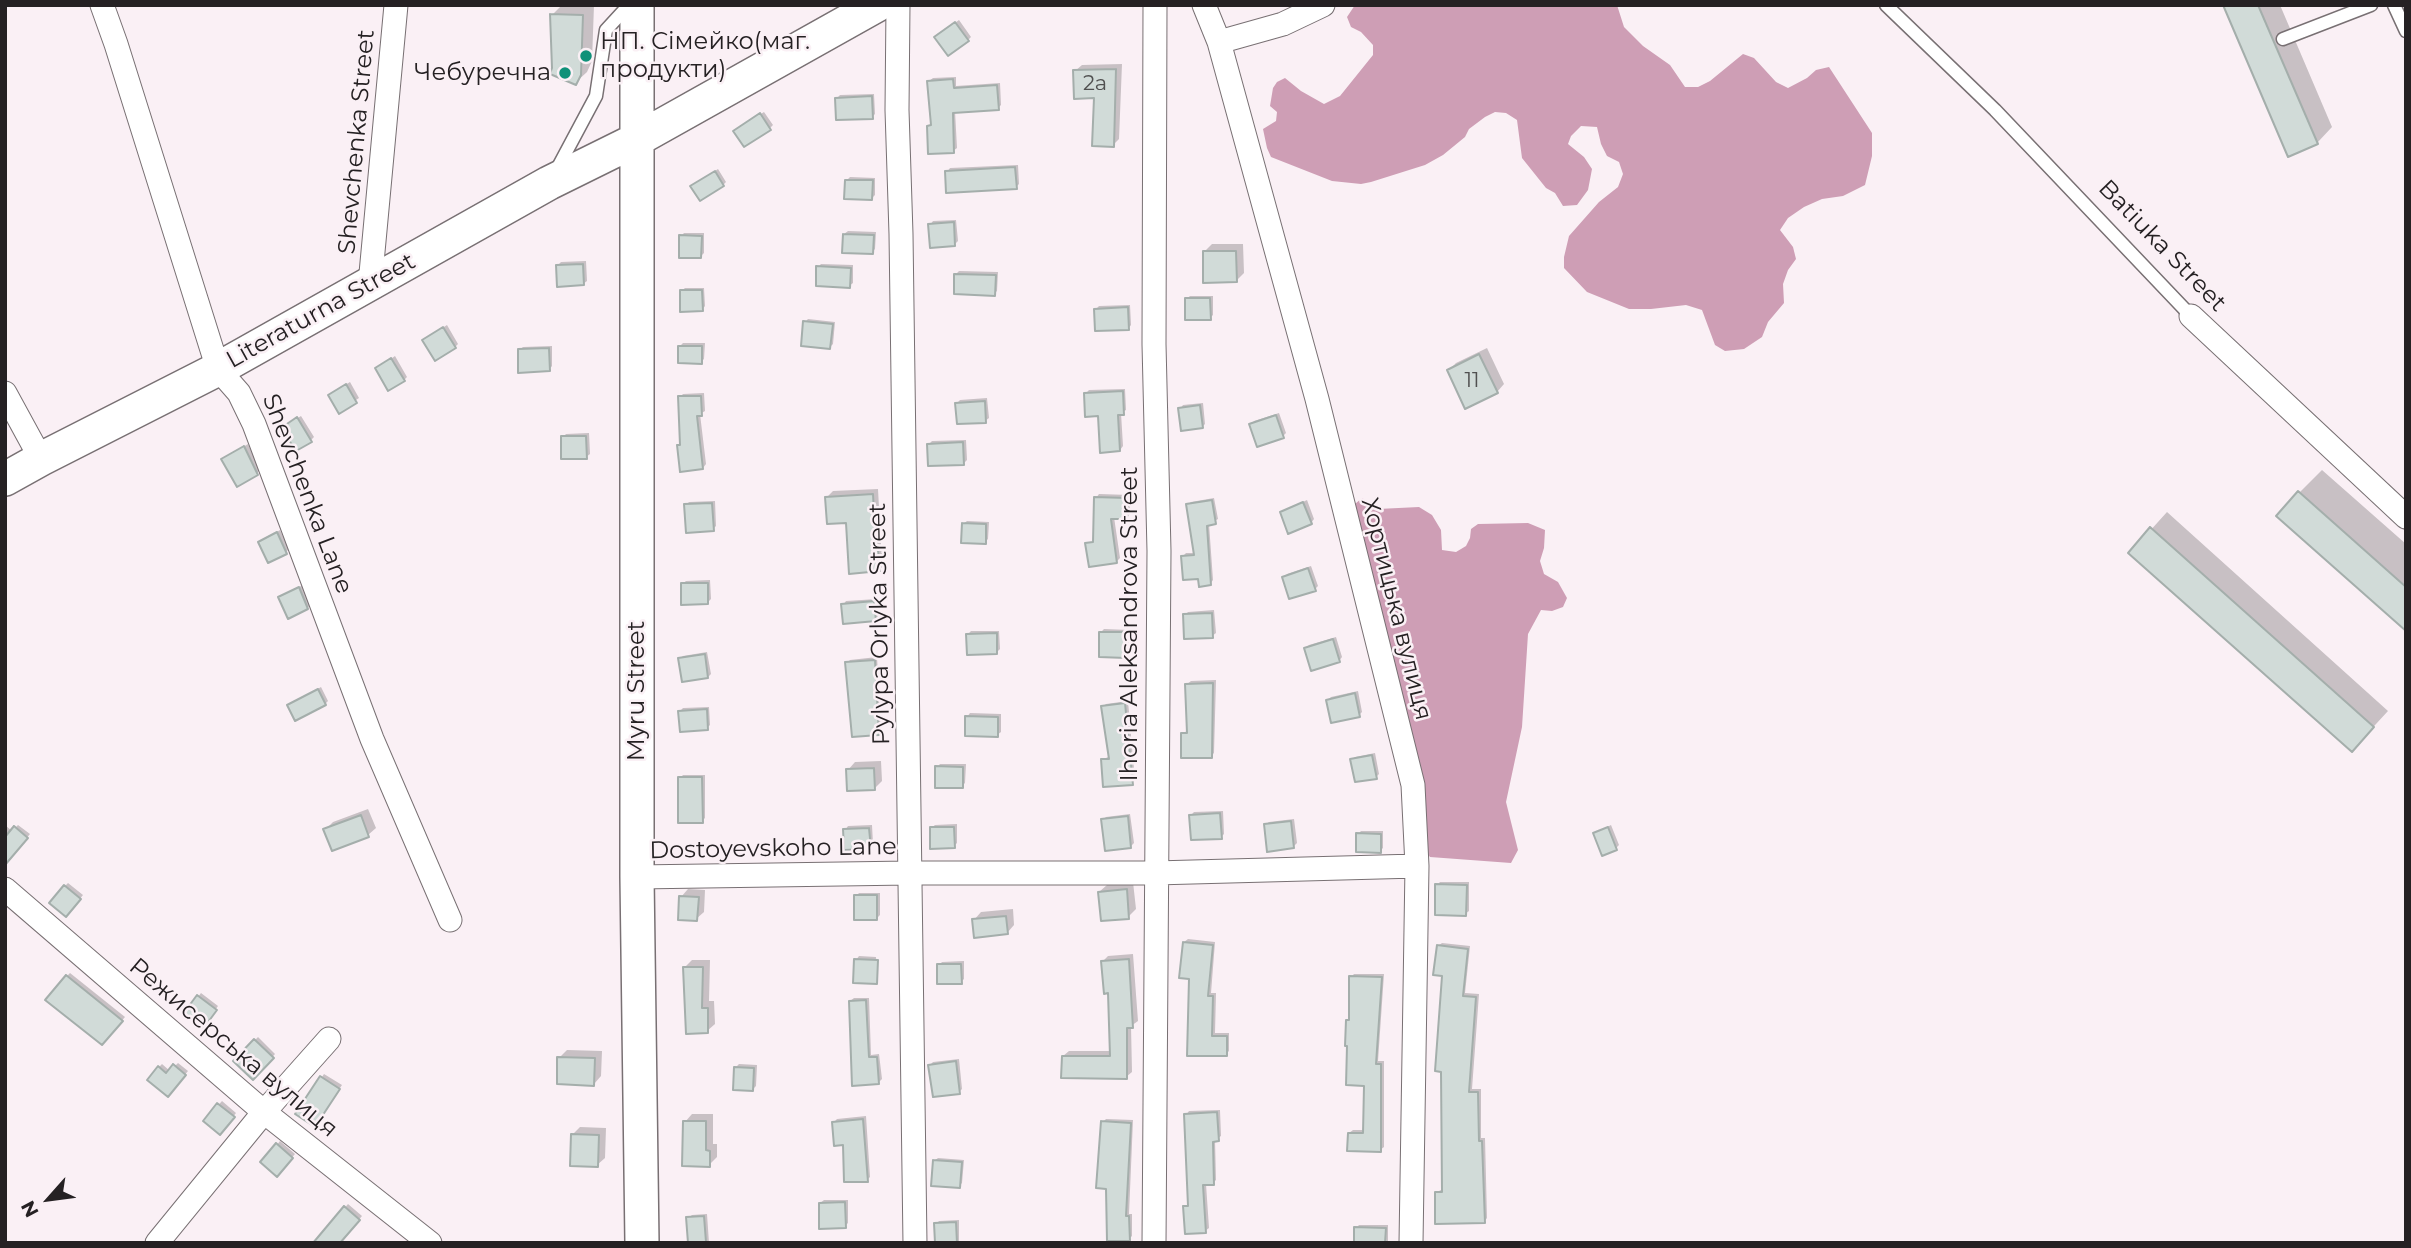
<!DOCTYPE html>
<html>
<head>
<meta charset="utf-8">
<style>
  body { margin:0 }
  #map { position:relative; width:2411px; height:1248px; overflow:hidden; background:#faf0f5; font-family:Montserrat,sans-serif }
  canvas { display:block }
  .frame { position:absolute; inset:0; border:7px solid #252123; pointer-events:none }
  .north { position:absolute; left:14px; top:1164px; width:70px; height:70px; -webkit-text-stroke:5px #faf0f5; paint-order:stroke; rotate:242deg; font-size:19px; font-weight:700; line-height:28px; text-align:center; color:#252123 }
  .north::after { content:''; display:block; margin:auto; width:24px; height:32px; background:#252123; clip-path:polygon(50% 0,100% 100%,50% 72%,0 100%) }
</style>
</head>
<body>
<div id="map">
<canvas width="2411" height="1248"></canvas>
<div class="frame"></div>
<div class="north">N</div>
</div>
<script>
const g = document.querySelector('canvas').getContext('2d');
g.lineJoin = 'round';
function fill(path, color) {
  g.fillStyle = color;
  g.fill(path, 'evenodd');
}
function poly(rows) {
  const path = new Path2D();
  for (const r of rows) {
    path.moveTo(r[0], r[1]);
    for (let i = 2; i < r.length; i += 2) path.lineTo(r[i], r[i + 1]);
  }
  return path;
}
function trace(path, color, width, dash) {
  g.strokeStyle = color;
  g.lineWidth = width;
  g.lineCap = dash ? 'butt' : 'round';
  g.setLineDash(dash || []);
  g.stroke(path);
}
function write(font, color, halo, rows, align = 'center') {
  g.font = font + ' Montserrat,sans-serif';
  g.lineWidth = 5;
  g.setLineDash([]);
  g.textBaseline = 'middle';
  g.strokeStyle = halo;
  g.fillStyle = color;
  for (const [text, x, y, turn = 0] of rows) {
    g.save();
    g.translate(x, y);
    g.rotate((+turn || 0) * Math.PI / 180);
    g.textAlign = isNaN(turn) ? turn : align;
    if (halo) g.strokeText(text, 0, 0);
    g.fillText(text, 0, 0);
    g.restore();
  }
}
fill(poly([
  [1355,5,1617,5,1624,27,1643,46,1670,65,1685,87,1698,87,1710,81,1743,54,1754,58,1776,82,1788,88,1807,78,1816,70,1829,67,1872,133,1872,156,1865,185,1843,196,1822,199,1804,207,1788,218,1780,230,1793,247,1796,259,1788,270,1783,284,1784,303,1768,322,1762,337,1744,349,1725,351,1715,345,1702,310,1686,305,1651,309,1629,309,1587,292,1564,268,1564,257,1569,236,1599,202,1618,187,1623,174,1619,162,1607,156,1601,144,1597,127,1581,126,1571,136,1568,144,1584,157,1592,169,1588,190,1577,205,1563,206,1555,193,1546,188,1522,158,1517,120,1506,113,1495,112,1485,117,1469,129,1465,137,1443,155,1425,165,1371,182,1361,184,1332,181,1271,157,1267,148,1263,129,1276,121,1277,112,1270,106,1273,88,1277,82,1285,78,1301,91,1324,104,1340,96,1373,55,1373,45,1361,32,1351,27,1347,17],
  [1362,498,1378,509,1419,507,1432,515,1441,530,1442,550,1456,552,1466,546,1470,538,1471,529,1478,524,1528,523,1545,530,1544,548,1540,561,1544,574,1558,582,1567,598,1563,607,1552,611,1541,610,1528,634,1522,727,1506,802,1518,850,1511,863,1430,857,1423,848,1355,504]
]), '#ce9eb5');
fill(poly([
  [562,5,594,5,592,61,587,72,575,83,552,15],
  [2225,5,2280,5,2332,127,2317,143],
  [959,20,971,37,968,40,939,34],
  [1122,64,1119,139,1113,145,1096,97,1075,71,1082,65],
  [956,77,956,86,1000,83,1001,105,998,108,955,111,957,148,953,151,929,126,932,123,929,81,933,78],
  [874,94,875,114,872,117,837,98,840,95],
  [764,112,773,125,770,128,739,128],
  [1018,165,1019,184,1016,187,947,172,950,168],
  [718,169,726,182,723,185,696,183],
  [850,177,875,178,875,195,872,198,847,180],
  [956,220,958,241,954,245,930,225,933,221],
  [848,231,876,232,875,249,872,252,844,234],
  [684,233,704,233,704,253,700,257,681,236],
  [1212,244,1243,244,1244,273,1236,281,1204,252],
  [586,261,587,281,583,284,557,266,561,262],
  [821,264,853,265,853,283,849,286,818,267],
  [959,271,998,272,997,291,994,294,956,274],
  [685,288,704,288,705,306,702,310,681,291],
  [1190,296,1213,296,1213,315,1210,318,1186,299],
  [1130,305,1131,325,1128,329,1096,309,1099,306],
  [808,319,835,322,833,344,830,347,805,322],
  [447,325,458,344,455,347,428,337],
  [683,343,705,343,704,359,701,362,680,346],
  [552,346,552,366,549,370,519,350,523,347],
  [1487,348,1504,384,1497,392,1449,370,1456,363],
  [395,356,407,377,404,380,377,368],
  [350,382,359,398,339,411,333,392],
  [1125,389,1126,410,1121,413,1123,446,1120,450,1086,393,1089,390],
  [704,393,705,411,700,414,706,464,703,468,679,446,682,443,680,397,683,394],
  [987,398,989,418,985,421,957,403,960,400],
  [1203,403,1205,424,1202,427,1180,409,1183,405],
  [1279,413,1286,433,1283,436,1251,425,1254,421],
  [301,416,314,437,311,440,286,425],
  [589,433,590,454,586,457,563,437,566,434],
  [966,440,967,460,964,463,929,444,932,441],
  [248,444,260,470,257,473,223,459],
  [2322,470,2406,544,2406,629,2299,493],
  [878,489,881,545,884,545,885,564,879,570,848,521,827,497,833,491],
  [1099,494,1130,495,1130,514,1126,518,1114,517,1120,558,1117,561,1087,544,1095,540,1096,498],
  [1214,498,1218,519,1209,524,1213,580,1210,584,1200,577,1182,557,1186,553,1196,553,1188,505,1191,502],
  [1307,500,1314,519,1311,523,1282,512],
  [715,501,716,526,713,529,686,505,689,502],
  [2167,512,2388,711,2352,750,2130,553],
  [967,521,989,522,988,539,985,542,963,524],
  [280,530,289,549,286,552,260,542],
  [1311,566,1318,586,1315,589,1284,578,1287,574],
  [710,580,711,599,708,602,682,584,686,581],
  [303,585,311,605,307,608,280,598],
  [877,599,878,616,875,620,843,605,846,601],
  [1214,610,1216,633,1212,636,1185,615,1188,612],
  [1104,629,1129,630,1128,653,1125,656,1101,632],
  [971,631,999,631,1000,649,996,653,968,634],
  [1336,637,1342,657,1339,661,1306,648,1309,645],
  [707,652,711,674,708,677,680,659,683,656],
  [877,657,881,730,878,733,847,663,850,660],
  [1216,680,1214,753,1211,756,1183,733,1189,730,1187,684,1191,681],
  [321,687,328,701,325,704,289,705],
  [1358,691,1362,712,1359,715,1328,700,1331,697],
  [1128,701,1135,780,1132,783,1102,760,1110,756,1103,707,1106,704],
  [709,707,710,725,707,728,680,711,683,708],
  [970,713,1001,714,1001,732,997,735,967,717],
  [1375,753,1379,774,1376,777,1351,760,1355,757],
  [881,761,882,781,874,789,848,770,855,762],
  [940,764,966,764,965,783,962,786,937,767],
  [683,775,705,775,705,818,702,821,680,778],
  [368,809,376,828,368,835,325,830,333,822],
  [1223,811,1224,834,1221,837,1191,815,1194,812],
  [1130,814,1134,843,1131,846,1103,820,1106,817],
  [1294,819,1297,843,1293,847,1265,825,1269,822],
  [957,824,957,843,954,846,931,828,935,825],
  [5,825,12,831,18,825,30,834,6,862],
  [872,825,873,844,870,847,845,830,848,826],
  [1611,825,1619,845,1616,848,1595,833],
  [1361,831,1383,831,1383,848,1380,851,1358,834],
  [1133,882,1136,909,1128,917,1099,892,1107,885],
  [1440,882,1469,882,1469,911,1465,914,1437,885],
  [68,883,83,895,69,912,65,886],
  [688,889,705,890,704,912,696,919,681,897],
  [859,893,880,893,880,915,877,918,856,896],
  [1013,909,1014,925,1007,933,974,920,981,912],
  [1188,939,1215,942,1211,993,1216,993,1215,1033,1229,1033,1229,1051,1226,1054,1189,1055,1190,977,1184,942],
  [1442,943,1470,946,1465,993,1479,994,1472,1089,1481,1089,1481,1138,1485,1138,1487,1218,1484,1222,1437,1192,1443,1189,1444,975,1438,946],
  [1133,954,1138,1021,1131,1026,1132,1072,1126,1077,1063,1056,1069,1051,1112,1051,1110,992,1103,961,1108,956],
  [859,956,876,957,875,981,856,960],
  [692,960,710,960,709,1001,714,1001,715,1024,707,1031,686,993,684,993,684,968],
  [964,961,964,979,961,982,939,965,942,962],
  [70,973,125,1017,102,1043,67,976],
  [1354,974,1384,974,1378,1061,1384,1061,1384,1147,1380,1150,1349,1133,1353,1130,1365,1130,1366,1084,1348,1020,1351,1017,1351,977],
  [201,993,218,1006,205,1024,198,997],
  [854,998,869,998,871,1055,879,1054,882,1079,878,1083,854,1084,850,1001],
  [258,1037,275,1054,253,1078,235,1061],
  [567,1050,602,1051,601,1076,594,1084,559,1058],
  [959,1059,962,1089,959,1092,930,1065,933,1062],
  [178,1063,188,1071,171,1091,159,1067,162,1064,170,1071],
  [739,1064,757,1065,756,1086,753,1089,736,1067],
  [324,1074,342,1085,318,1121,298,1113],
  [222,1101,236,1113,223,1129,205,1120],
  [1220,1110,1221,1136,1215,1140,1216,1180,1213,1183,1206,1184,1209,1228,1205,1231,1185,1207,1188,1204,1186,1115,1189,1111],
  [692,1114,713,1114,713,1144,717,1144,717,1157,709,1165,685,1122],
  [866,1116,870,1177,867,1180,834,1122,837,1119],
  [1106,1119,1133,1120,1129,1214,1132,1214,1132,1236,1129,1239,1103,1122],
  [580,1127,606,1128,605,1158,597,1165,573,1134],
  [280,1141,295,1154,277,1174,263,1162],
  [938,1158,964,1160,962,1183,959,1186,934,1161],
  [824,1200,848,1200,848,1223,845,1226,820,1203],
  [348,1204,362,1216,339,1243,318,1239],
  [707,1214,709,1243,689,1243,688,1218,692,1215],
  [959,1220,959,1243,937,1243,936,1224,939,1221],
  [1359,1225,1388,1225,1388,1243,1355,1243,1356,1228]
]), '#0003');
const building = poly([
  [2223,5,2258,5,2318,144,2288,157,2223,5],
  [550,14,583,15,581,75,576,85,550,74,552,68,550,14],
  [955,22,969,41,948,56,934,37,955,22],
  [1116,69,1114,147,1092,146,1094,98,1074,99,1073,70,1116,69],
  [953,79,954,88,997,85,999,110,953,113,954,153,928,154,927,126,931,125,927,81,953,79],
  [872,96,873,119,836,120,835,98,872,96],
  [760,113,771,130,744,147,733,131,760,113],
  [1015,167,1017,189,946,193,945,171,1015,167],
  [715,171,724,186,700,201,690,186,715,171],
  [845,180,873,180,872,200,844,199,845,180],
  [954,222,955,246,930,248,928,224,954,222],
  [843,234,874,235,873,254,842,253,843,234],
  [679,235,702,236,701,258,679,258,679,235],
  [1203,251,1236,251,1237,282,1203,283,1203,251],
  [583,264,584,285,557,287,556,265,583,264],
  [816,266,851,268,850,288,816,286,816,266],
  [954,274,996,275,995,296,954,294,954,274],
  [680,290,702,290,703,311,680,312,680,290],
  [1185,298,1210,298,1211,320,1185,320,1185,298],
  [1128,307,1129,330,1095,331,1094,309,1128,307],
  [803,321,833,324,830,349,801,346,803,321],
  [443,327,456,348,435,361,422,340,443,327],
  [678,346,702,346,702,364,678,363,678,346],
  [549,348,550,371,518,373,518,349,549,348],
  [1479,354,1498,393,1465,409,1447,370,1479,354],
  [391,358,405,381,388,391,375,368,391,358],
  [346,384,357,403,339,414,328,395,346,384],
  [1123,391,1124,415,1118,415,1120,451,1100,453,1098,416,1085,417,1084,393,1123,391],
  [678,396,701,396,702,416,697,416,703,469,680,472,677,445,680,445,678,396],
  [985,401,986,423,957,424,955,403,985,401],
  [1200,405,1203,428,1181,431,1178,408,1200,405],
  [1276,415,1284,438,1257,447,1249,424,1276,415],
  [297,417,312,442,296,451,281,428,297,417],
  [561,436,586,436,587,459,561,459,561,436],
  [963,442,964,465,928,466,927,444,963,442],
  [244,446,258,475,237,487,221,459,244,446],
  [2298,491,2406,587,2406,631,2276,516,2298,491],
  [873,494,876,550,878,550,880,571,849,574,846,523,827,524,825,497,873,494],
  [1094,497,1128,498,1127,519,1111,519,1117,563,1089,567,1085,543,1093,542,1094,497],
  [1212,500,1216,524,1207,526,1211,585,1199,587,1198,579,1183,580,1181,556,1194,555,1186,504,1212,500],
  [1303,502,1312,524,1288,534,1280,512,1303,502],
  [712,503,714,531,686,533,684,504,712,503],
  [962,523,986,524,986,544,961,543,962,523],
  [2150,527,2374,727,2352,752,2128,553,2150,527],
  [277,532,287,554,268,563,258,542,277,532],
  [1308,568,1316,591,1289,599,1282,577,1308,568],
  [681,583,708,583,708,604,681,605,681,583],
  [299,587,308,609,288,619,278,597,299,587],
  [874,601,876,621,843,624,841,604,874,601],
  [1212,613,1213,638,1184,639,1183,614,1212,613],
  [1099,632,1126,632,1126,658,1099,657,1099,632],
  [997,633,997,654,967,655,966,634,997,633],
  [1333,639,1340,662,1311,671,1304,648,1333,639],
  [705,654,708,678,682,682,678,658,705,654],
  [875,660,879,735,852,737,845,662,875,660],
  [1213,683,1212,758,1181,758,1181,733,1187,733,1185,684,1213,683],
  [318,689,326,705,295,721,287,705,318,689],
  [1355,693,1360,717,1331,723,1326,700,1355,693],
  [1125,703,1133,785,1103,787,1101,759,1109,759,1101,706,1125,703],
  [707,709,708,730,680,732,678,711,707,709],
  [965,716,998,717,998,737,965,736,965,716],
  [1372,755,1377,779,1355,782,1350,759,1372,755],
  [935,766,963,767,963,788,935,788,935,766],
  [874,768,875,790,847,791,846,769,874,768],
  [678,777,702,777,703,823,678,823,678,777],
  [1220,813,1222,839,1191,840,1189,815,1220,813],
  [361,815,369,837,332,851,323,829,361,815],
  [1128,816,1131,848,1105,851,1101,819,1128,816],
  [1291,821,1294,848,1267,852,1264,824,1291,821],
  [14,826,28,838,5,865,5,837,14,826],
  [930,827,954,827,955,848,930,849,930,827],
  [1608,827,1617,850,1602,856,1593,833,1608,827],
  [869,828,871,849,844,850,843,829,869,828],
  [1356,833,1381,834,1381,853,1356,852,1356,833],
  [1435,884,1467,885,1466,916,1435,915,1435,884],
  [64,885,81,899,66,917,49,903,64,885],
  [1127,889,1129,919,1101,921,1098,892,1127,889],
  [854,895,877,895,877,920,854,920,854,895],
  [679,896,699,897,697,921,678,920,679,896],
  [1006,916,1008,934,974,938,972,919,1006,916],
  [1183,942,1213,945,1208,996,1213,996,1212,1036,1227,1036,1227,1056,1187,1056,1189,979,1179,978,1183,942],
  [1437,945,1468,949,1463,996,1476,997,1469,1092,1478,1092,1479,1141,1482,1141,1485,1223,1435,1224,1435,1192,1442,1192,1441,1072,1435,1071,1442,976,1433,975,1437,945],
  [854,959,878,960,877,984,853,983,854,959],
  [1129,959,1133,1028,1127,1028,1127,1079,1061,1078,1062,1056,1110,1056,1108,993,1104,994,1101,961,1129,959],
  [937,964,961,964,962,984,937,984,937,964],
  [683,967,703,967,702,1008,708,1008,708,1033,686,1034,683,967],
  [66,975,123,1021,102,1045,45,1000,66,975],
  [1349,976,1382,977,1376,1064,1381,1064,1381,1152,1347,1151,1348,1133,1363,1133,1364,1086,1346,1085,1347,1046,1345,1046,1346,1020,1349,1020,1349,976],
  [197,995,217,1010,203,1029,183,1014,197,995],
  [866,1000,869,1057,877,1057,879,1084,852,1086,849,1001,866,1000],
  [254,1039,274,1058,253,1080,233,1061,254,1039],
  [557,1057,595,1058,594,1086,557,1084,557,1057],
  [956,1061,960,1094,933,1097,928,1065,956,1061],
  [173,1064,186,1075,168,1097,147,1080,158,1066,166,1073,173,1064],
  [734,1067,754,1068,753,1091,733,1090,734,1067],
  [320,1076,340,1089,315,1127,295,1114,320,1076],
  [217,1103,235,1117,220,1135,203,1121,217,1103],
  [1217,1112,1219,1141,1213,1142,1214,1185,1203,1185,1206,1233,1185,1234,1183,1206,1188,1206,1184,1114,1217,1112],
  [863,1119,868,1182,844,1182,843,1145,834,1146,832,1122,863,1119],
  [683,1121,706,1121,706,1150,710,1151,710,1167,682,1166,683,1121],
  [1101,1121,1131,1123,1126,1216,1129,1216,1130,1241,1107,1241,1106,1189,1096,1188,1101,1121],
  [571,1134,599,1135,598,1167,570,1166,571,1134],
  [276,1143,293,1158,277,1177,260,1162,276,1143],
  [933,1160,962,1162,960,1188,931,1186,933,1160],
  [845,1202,846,1228,819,1229,819,1203,845,1202],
  [344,1206,360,1220,340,1243,313,1243,344,1206],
  [704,1216,706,1242,688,1243,686,1217,704,1216],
  [956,1222,957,1243,935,1243,934,1223,956,1222],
  [1354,1227,1386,1228,1385,1243,1354,1243,1354,1227]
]);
fill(building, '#d1dbd8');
trace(building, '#a4aeab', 2);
const lane = poly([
  [1886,5,1995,110,2191,316],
  [2394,5,2406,31],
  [2283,39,2371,5],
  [556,171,596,96,606,30,629,5]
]);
const street = poly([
  [102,5,116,44,218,369,239,393,254,424,372,739,450,920],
  [898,5,897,110,901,234,915,1243],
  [1204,5,1219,42,1317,399,1413,785,1417,866,1411,1243],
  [1219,42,1283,24,1323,5],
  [370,284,396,5],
  [2191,316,2406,517],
  [5,393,41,459],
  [637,877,909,873,1155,873,1417,866],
  [5,889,264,1112,430,1243],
  [157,1243,264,1112,329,1039],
  [1154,1243,1159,551,1154,344,1155,5]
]);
const secondary = poly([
  [637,5,637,877,642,1243],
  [5,479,41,459,218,369,549,183,636,140,877,5]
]);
trace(lane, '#787073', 15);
trace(street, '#787073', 25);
trace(secondary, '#787073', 36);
trace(lane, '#fff', 12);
trace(street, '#fff', 23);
trace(secondary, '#fff', 33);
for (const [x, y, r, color] of [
  [586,56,7,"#0f9179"],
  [565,73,7,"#0f9179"]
]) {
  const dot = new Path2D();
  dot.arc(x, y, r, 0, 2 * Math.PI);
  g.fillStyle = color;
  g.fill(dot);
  trace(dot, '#faf0f5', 2.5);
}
write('21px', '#505050', null, [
  ["2а",1095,84],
  ["11",1472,381]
]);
write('24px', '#252123', '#faf0f5', [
  ["НП. Сімейко(маг.",600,42],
  ["продукти)",600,70],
  ["Чебуречна",551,73,"right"]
], 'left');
write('24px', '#252123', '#faf0f5', [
  ["Shevchenka Street",357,142,-85],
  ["Batiuka Street",2162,246,46],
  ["Literaturna Street",321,311,-29],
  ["Shevchenka Lane",307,494,69],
  ["Хортицька вулиця",1396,609,76],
  ["Pylypa Orlyka Street",880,624,-91],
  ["Ihoria Aleksandrova Street",1130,624,-90],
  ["Myru Street",637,691,-90],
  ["Dostoyevskoho Lane",773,849,-1],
  ["Режисерська вулиця",233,1048,40]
]);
</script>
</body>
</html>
